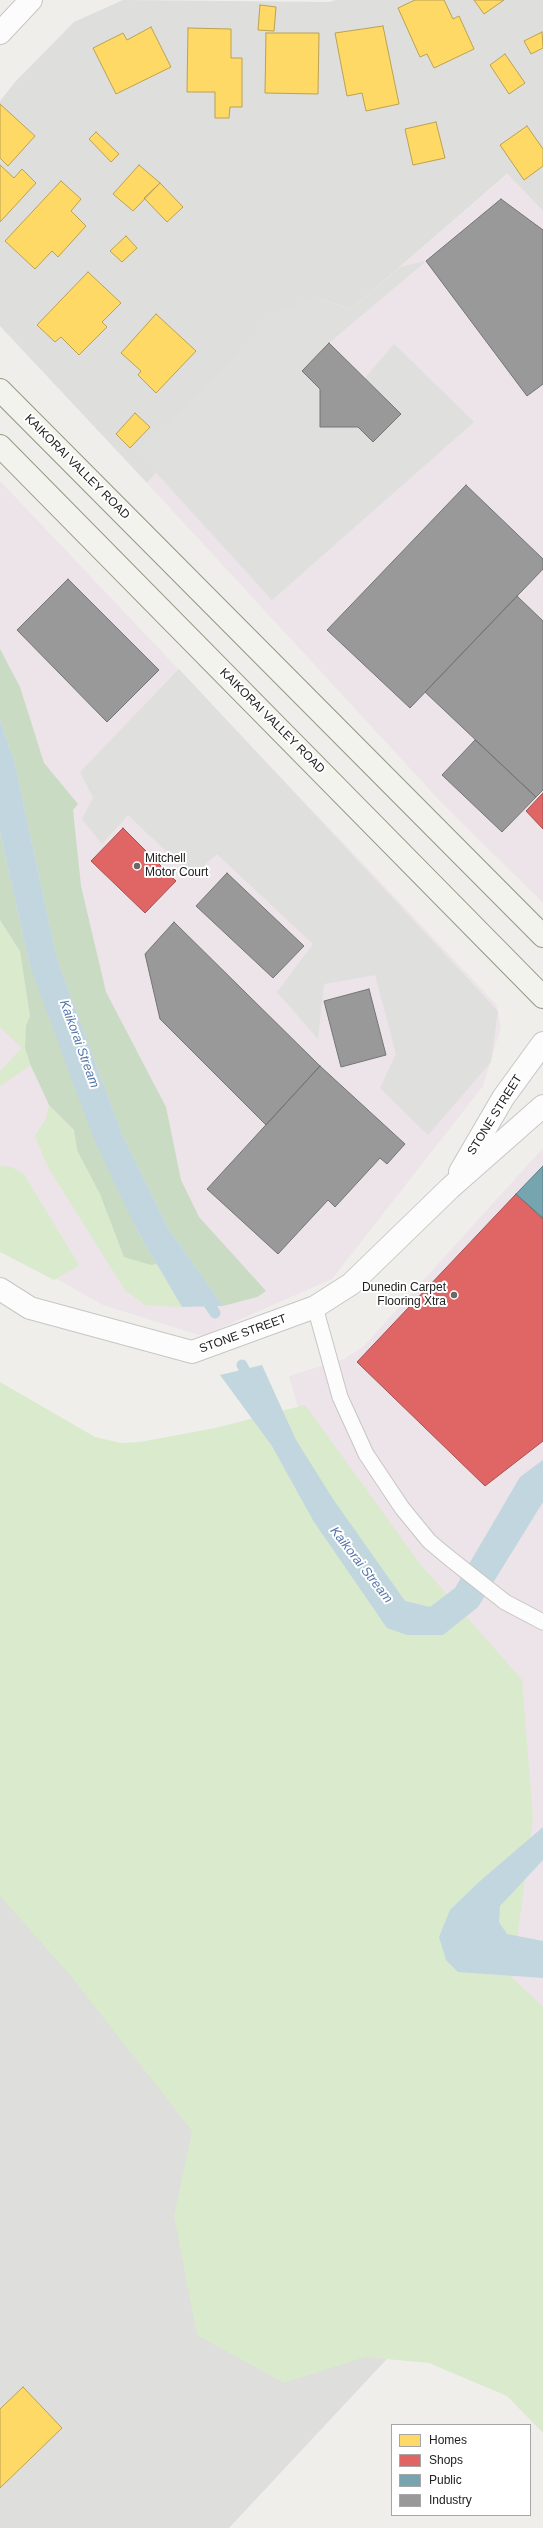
<!DOCTYPE html>
<html>
<head>
<meta charset="utf-8">
<style>
  body { margin:0 }
  #map { position:relative; width:543px; height:2528px; overflow:hidden; background:#efeeeb; font-family:Arial,sans-serif }
  canvas { display:block }
  .legend { position:absolute; left:391px; top:2424px; width:140px; height:92px; box-sizing:border-box; background:#fff; border:1px solid #a6a6a6; margin:0; padding:5px 7px; list-style:none; font-size:12px; color:#212121 }
  .legend li { display:flex; align-items:center; gap:8px; height:20px }
  .legend b { width:20px; border:1px solid #a6a6a6 }
</style>
</head>
<body>
<div id="map">
<canvas width="543" height="2528"></canvas>
<ul class="legend">
<li><b style="height:11px;background:#ffd966"></b>Homes</li>
<li><b style="height:11px;background:#e06666"></b>Shops</li>
<li><b style="height:11px;background:#76a5af"></b>Public</li>
<li><b style="height:11px;background:#999"></b>Industry</li>
</ul>
</div>
<script>
const g = document.querySelector('canvas').getContext('2d');
g.lineJoin = 'round';
function fill(path, color) {
  g.fillStyle = color;
  g.fill(path, 'evenodd');
}
function poly(rows) {
  const path = new Path2D();
  for (const r of rows) {
    path.moveTo(r[0], r[1]);
    for (let i = 2; i < r.length; i += 2) path.lineTo(r[i], r[i + 1]);
  }
  return path;
}
function trace(path, color, width, dash) {
  g.strokeStyle = color;
  g.lineWidth = width;
  g.lineCap = dash ? 'butt' : 'round';
  g.setLineDash(dash || []);
  g.stroke(path);
}
function write(font, color, halo, rows, align = 'center') {
  g.font = font + ' Arial,sans-serif';
  g.lineWidth = 4;
  g.setLineDash([]);
  g.textBaseline = 'middle';
  g.strokeStyle = halo;
  g.fillStyle = color;
  for (const [text, x, y, turn = 0] of rows) {
    g.save();
    g.translate(x, y);
    g.rotate((+turn || 0) * Math.PI / 180);
    g.textAlign = isNaN(turn) ? turn : align;
    if (halo) g.strokeText(text, 0, 0);
    g.fillText(text, 0, 0);
    g.restore();
  }
}
fill(poly([
  [123,0,329,2,336,0,543,0,543,211,507,174,351,309,315,297,147,483,0,326,0,101,15,82,74,22],
  [0,1891,413,2331,229,2528,0,2528]
]), '#dededc');
fill(poly([
  [508,174,543,211,543,903,441,802,147,483,315,297,351,309],
  [0,481,496,1004,501,1027,483,1086,332,1279,202,1336,103,1305,0,1247],
  [543,1148,543,2054,487,1986,325,1503,289,1376,344,1359,363,1347]
]), '#ece4e8');
fill(poly([
  [0,920,20,951,30,1016,26,1027,25,1048,31,1065,0,1086,0,1071,22,1048,0,1027],
  [49,1105,74,1130,77,1150,100,1194,150,1264,157,1264,182,1307,145,1305,125,1290,48,1167,35,1136,46,1119],
  [0,1166,11,1167,23,1173,79,1265,54,1280,0,1252],
  [0,1382,95,1437,121,1443,140,1442,215,1428,305,1405,420,1564,522,1680,533,1818,512,1978,543,2007,543,2433,507,2396,429,2363,365,2357,284,2383,197,2335,174,2216,192,2131,70,1975,0,1896]
]), '#daeacd');
fill(poly([
  [0,649,20,687,44,763,78,804,73,810,81,886,106,992,166,1107,181,1180,199,1217,266,1291,257,1297,223,1306,168,1228,122,1134,57,959,14,760,0,720],
  [0,832,30,966,137,1230,157,1264,151,1265,124,1257,100,1194,77,1150,74,1130,49,1105,31,1066,25,1048,26,1026,30,1016,20,951,0,920]
]), '#c9dbc3');
fill(poly([
  [426,261,329,343,302,371,320,389,320,427,358,427,373,441,401,414,365,378,394,344,474,422,272,600,140,455,273,314,315,297,351,309,400,267],
  [179,669,498,1011,491,1062,428,1135,380,1088,396,1054,375,975,324,984,318,1039,277,992,313,944,217,854,192,876,128,815,102,844,82,819,93,798,80,772]
]), '#dfdfde');
fill(poly([
  [0,720,14,760,57,959,122,1134,168,1228,223,1306,182,1307,137,1230,95,1142,30,966,0,832],
  [262,1365,296,1440,333,1499,405,1601,430,1607,455,1588,520,1477,543,1460,543,1502,478,1607,443,1635,407,1635,387,1628,314,1522,272,1446,220,1375],
  [543,1827,543,1860,500,1906,499,1922,507,1934,543,1941,543,1978,458,1972,446,1960,439,1937,450,1910,479,1882]
]), '#c2d6df');
const homes = poly([
  [415,0,444,0,453,19,459,16,474,49,434,68,427,54,420,57,398,8,415,0],
  [474,0,504,0,484,14,474,0],
  [260,5,276,7,274,31,258,30,260,5],
  [383,26,399,104,366,111,362,93,347,96,335,33,383,26],
  [151,27,171,67,116,94,93,48,123,33,127,40,151,27],
  [188,28,231,29,231,58,242,58,242,107,230,107,229,118,215,118,215,92,187,92,188,28],
  [542,32,543,48,531,54,524,41,542,32],
  [266,33,319,33,318,94,265,93,266,33],
  [505,54,525,83,509,94,490,65,505,54],
  [0,104,35,136,8,166,0,158,0,104],
  [436,122,445,158,413,165,405,129,436,122],
  [527,126,543,149,543,166,524,180,500,145,527,126],
  [96,132,119,154,111,162,89,139,96,132],
  [0,165,14,178,22,169,36,183,0,222,0,165],
  [139,165,160,183,133,211,113,194,139,165],
  [61,181,81,199,71,211,86,226,58,257,52,251,35,269,5,241,61,181],
  [160,183,183,207,167,222,144,198,160,183],
  [126,236,137,248,122,262,110,251,126,236],
  [88,272,121,303,102,322,107,327,79,355,61,337,55,342,37,325,88,272],
  [156,314,196,351,156,393,138,375,141,371,121,353,156,314],
  [135,413,150,427,130,448,116,434,135,413],
  [23,2387,62,2428,0,2488,0,2409,23,2387]
]);
fill(homes, '#ffd966');
trace(homes, '#bca251', 1);
const shops = poly([
  [543,793,543,829,526,811,543,793],
  [123,828,176,881,145,913,91,861,123,828],
  [516,1194,543,1219,543,1441,485,1486,357,1362,516,1194]
]);
fill(shops, '#e06666');
trace(shops, '#a75151', 1);
const public = poly([
  [543,1166,543,1218,516,1194,543,1166]
]);
fill(public, '#76a5af');
trace(public, '#5c7d84', 1);
const industry = poly([
  [501,199,543,230,543,384,527,396,426,261,501,199],
  [329,343,401,414,373,442,358,427,320,427,320,389,302,371,329,343],
  [466,485,543,559,543,569,410,708,327,630,466,485],
  [68,579,159,670,107,722,17,630,68,579],
  [517,596,543,621,543,790,536,797,425,692,517,596],
  [475,740,536,797,502,832,442,775,475,740],
  [227,873,304,946,273,978,196,906,227,873],
  [174,922,320,1066,266,1125,160,1019,145,954,174,922],
  [369,989,386,1055,341,1067,324,1001,369,989],
  [320,1066,405,1144,387,1164,380,1158,335,1207,328,1200,278,1254,207,1189,320,1066]
]);
fill(industry, '#999');
trace(industry, '#757575', 1);
trace(poly([
  [203,1295,215,1313],
  [242,1365,251,1382]
]), '#c2d6df', 11);
const service = poly([
  [315,1307,340,1397,366,1454,402,1508,429,1541,448,1557,505,1602,543,1622]
]);
const minor = poly([
  [0,33,31,0],
  [460,1172,503,1098,543,1043],
  [0,1289,30,1308,192,1352,315,1307,351,1284,450,1188,543,1106]
]);
const secondary = poly([
  [0,390,543,936],
  [0,446,543,997]
]);
trace(service, '#c6c6c4', 17);
trace(minor, '#c6c6c4', 24);
trace(secondary, '#949884', 24);
trace(service, '#fdfcfc', 15);
trace(minor, '#fdfcfc', 22);
trace(secondary, '#f2f3ed', 22);
for (const [x, y, r, color] of [
  [137,866,4,"#696968"],
  [454,1295,4,"#696968"]
]) {
  const dot = new Path2D();
  dot.arc(x, y, r, 0, 2 * Math.PI);
  g.fillStyle = color;
  g.fill(dot);
  trace(dot, '#fff', 1.5);
}
write('12px', '#212121', '#fff', [
  ["KAIKORAI VALLEY ROAD",77,467,45],
  ["KAIKORAI VALLEY ROAD",272,721,45],
  ["STONE STREET",495,1115,-58],
  ["STONE STREET",243,1334,-20]
]);
write('12px', '#212121', '#fff', [
  ["Mitchell",145,859],
  ["Motor Court",145,873],
  ["Dunedin Carpet",446,1288,"right"],
  ["Flooring Xtra",446,1302,"right"]
], 'left');
write('italic 13px', '#5578aa', '#fff', [
  ["Kaikorai Stream",79,1044,70],
  ["Kaikorai Stream",361,1565,52]
]);
</script>
</body>
</html>
